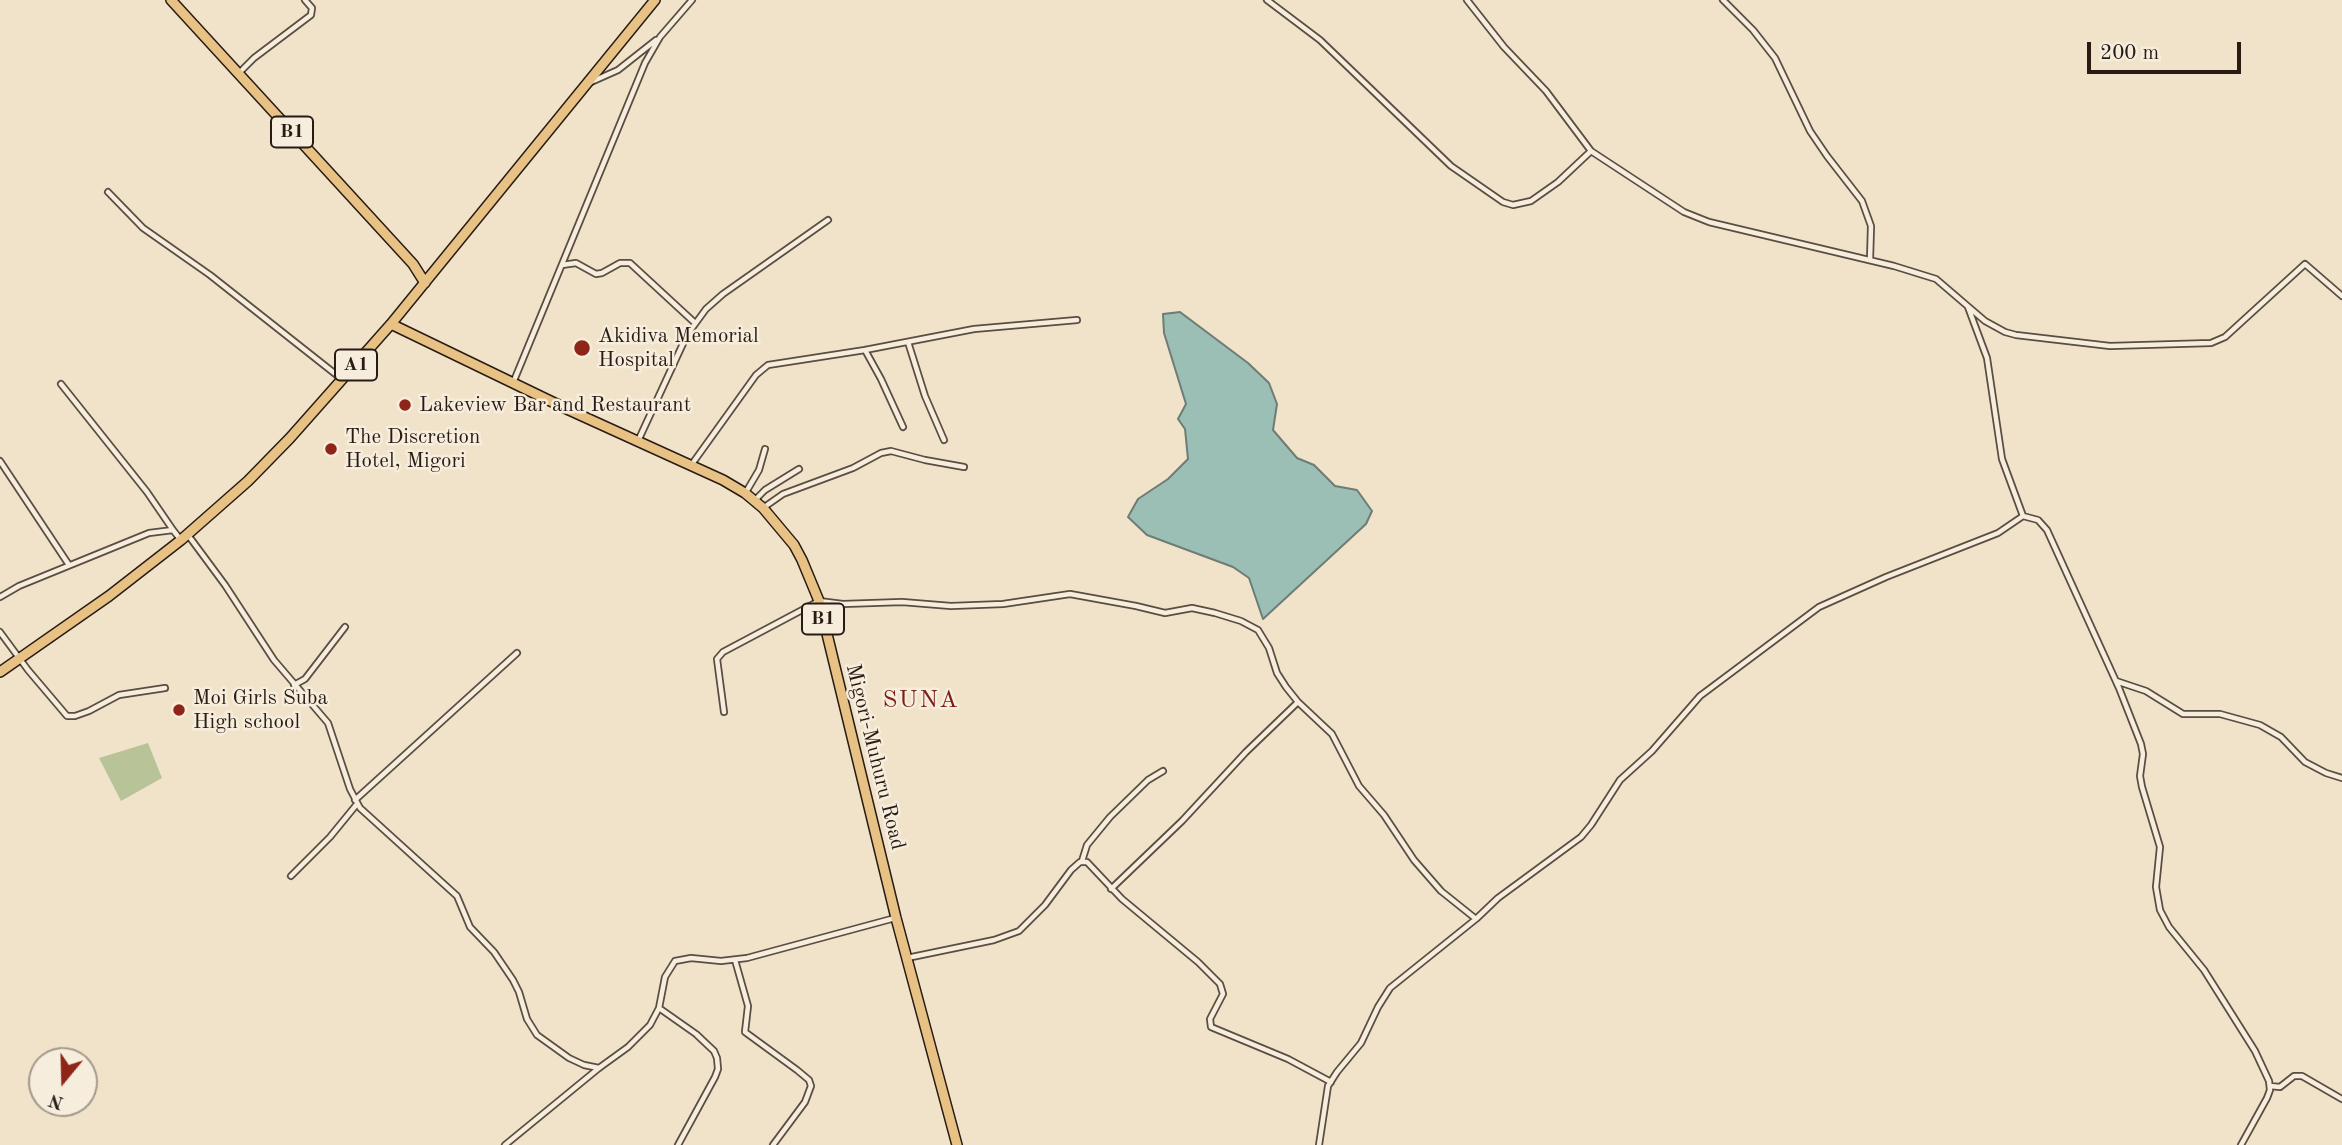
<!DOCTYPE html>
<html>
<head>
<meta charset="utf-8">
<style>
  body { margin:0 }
  #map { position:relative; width:2342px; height:1145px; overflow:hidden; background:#f1e3ca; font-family:"Old Standard TT",serif }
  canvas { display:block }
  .north { position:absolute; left:28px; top:1047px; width:70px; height:70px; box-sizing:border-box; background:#f6eddd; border:2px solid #a4998d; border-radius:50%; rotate:199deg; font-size:19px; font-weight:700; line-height:28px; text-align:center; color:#281b14 }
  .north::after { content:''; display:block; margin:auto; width:24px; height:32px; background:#8f2418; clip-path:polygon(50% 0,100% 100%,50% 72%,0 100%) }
  .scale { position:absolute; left:2087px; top:42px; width:154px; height:32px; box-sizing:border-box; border:4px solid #281b14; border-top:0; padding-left:9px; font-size:21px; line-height:24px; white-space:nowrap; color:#281b14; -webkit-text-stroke:5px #f6eddd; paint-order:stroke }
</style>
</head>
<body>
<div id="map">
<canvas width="2342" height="1145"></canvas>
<div class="north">N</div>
<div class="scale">200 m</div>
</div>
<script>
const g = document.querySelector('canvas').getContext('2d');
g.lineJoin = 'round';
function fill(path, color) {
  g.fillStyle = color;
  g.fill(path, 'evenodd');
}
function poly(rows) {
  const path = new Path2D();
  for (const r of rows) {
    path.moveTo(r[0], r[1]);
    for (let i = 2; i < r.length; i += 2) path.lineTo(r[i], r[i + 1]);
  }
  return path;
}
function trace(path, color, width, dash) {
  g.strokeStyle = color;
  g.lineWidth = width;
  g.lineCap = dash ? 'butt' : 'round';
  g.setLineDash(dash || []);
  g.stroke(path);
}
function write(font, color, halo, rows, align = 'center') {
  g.font = font + ' "Old Standard TT",serif';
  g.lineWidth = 5;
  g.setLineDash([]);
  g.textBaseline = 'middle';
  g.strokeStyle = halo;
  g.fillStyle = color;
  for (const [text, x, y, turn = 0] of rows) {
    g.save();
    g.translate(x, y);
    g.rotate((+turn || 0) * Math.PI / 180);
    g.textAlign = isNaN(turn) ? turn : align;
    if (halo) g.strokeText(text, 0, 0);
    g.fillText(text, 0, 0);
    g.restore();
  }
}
fill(poly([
  [148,743,162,778,121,801,99,758]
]), '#b8c498');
const water = poly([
  [1180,312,1248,363,1269,383,1277,404,1273,430,1297,458,1314,465,1335,486,1357,490,1372,511,1366,524,1263,619,1249,578,1233,567,1147,535,1128,517,1138,499,1168,479,1188,459,1185,429,1178,419,1186,404,1164,333,1163,314,1180,312]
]);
fill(water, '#9bbeb5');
trace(water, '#6d7d75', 2);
const street = poly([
  [1267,0,1320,40,1451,166,1503,202,1513,205,1531,201,1558,182,1591,151],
  [1467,0,1504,47,1546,91,1591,151,1684,212,1709,222,1894,266,1936,279,1985,321,2005,332,2016,335,2110,346,2211,343,2225,337,2305,264,2342,296],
  [1723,0,1753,30,1775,58,1810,131,1827,156,1862,201,1871,226,1870,260],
  [239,73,254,58,311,15,312,8,305,0],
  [591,82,618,70,656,40],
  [108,192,143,228,210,275,343,380],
  [562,265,576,263,596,274,602,273,620,263,630,263,695,323],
  [1968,307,1987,358,2002,459,2023,516],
  [908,342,925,396,944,440],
  [865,350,881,379,903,427],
  [513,383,645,63,660,37,692,0],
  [61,384,147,492,173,530],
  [638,441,687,335,706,309,723,294,828,220],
  [0,461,69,565],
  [692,464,756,375,768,365,865,350,974,329,1077,320],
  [746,492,759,470,765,449],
  [755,500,765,490,799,469],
  [763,508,783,494,853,468,881,453,891,451,925,460,964,467],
  [2023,516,2038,520,2047,530,2119,688,2141,744,2143,754,2140,776,2142,787,2160,847,2156,887,2160,910,2169,927,2204,970,2255,1051,2269,1081,2270,1090,2267,1098,2241,1145],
  [188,535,225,585,274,660,328,723,350,789,360,808,457,896,470,927,494,952,513,980,519,992,527,1019,537,1035,569,1058,584,1065,599,1068],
  [0,597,19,586,149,533,173,530,180,539],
  [0,632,28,670,67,716,75,716,89,711,119,695,165,688],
  [2116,681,2146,691,2183,714,2220,714,2260,725,2281,737,2305,762,2326,773,2342,778],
  [294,685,305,679,345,627],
  [724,712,717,659,723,652,819,601,843,604,902,602,951,606,1003,604,1070,594,1136,606,1165,613,1192,608,1215,613,1241,621,1258,630,1269,648,1277,673,1286,687,1298,702,1332,734,1359,786,1384,815,1414,860,1441,891,1476,919],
  [355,800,517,653],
  [1082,861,1087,845,1110,817,1148,780,1163,771],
  [291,876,330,837,357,804],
  [1111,889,1182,821,1246,752,1298,702],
  [907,958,994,940,1019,931,1045,905,1071,870,1080,862,1087,862,1122,899,1198,962,1220,984,1223,994,1210,1019,1211,1027,1288,1059,1331,1082],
  [735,960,748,1006,745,1032,797,1070,809,1080,811,1086,805,1102,773,1145],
  [659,1008,696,1034,714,1051,717,1058,718,1069,715,1077,678,1145],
  [2270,1086,2280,1087,2294,1076,2302,1076,2342,1099],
  [505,1145,599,1068,628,1047,650,1025,659,1008,665,977,675,961,691,958,721,961,747,958,895,918],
  [1319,1145,1328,1086,1337,1072,1361,1043,1378,1007,1390,988,1476,919,1498,898,1581,837,1591,825,1620,780,1652,751,1700,696,1819,607,1886,577,1998,533,2023,516]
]);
const highway = poly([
  [171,0,413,264,425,283],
  [391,324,569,410,723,480,745,493,763,508,794,545,802,560,819,601,896,918,957,1145],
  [0,672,109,596,181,540,248,481,290,438,391,324,655,0]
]);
trace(street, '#5a4d42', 8);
trace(highway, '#281b14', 12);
trace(street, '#f6eddd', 4.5);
trace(highway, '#e8c285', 9);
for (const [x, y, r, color] of [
  [582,348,9,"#8f2418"],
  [405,405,7,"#8f2418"],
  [331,449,7,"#8f2418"],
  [179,710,7,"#8f2418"]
]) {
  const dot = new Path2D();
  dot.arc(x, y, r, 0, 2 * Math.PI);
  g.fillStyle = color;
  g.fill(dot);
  trace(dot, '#f6eddd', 2.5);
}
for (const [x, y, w] of [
  [292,132,42],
  [356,365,42],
  [823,619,42]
]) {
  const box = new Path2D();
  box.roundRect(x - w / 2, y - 15.5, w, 31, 5);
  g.fillStyle = '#f6eddd';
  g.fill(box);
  trace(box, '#281b14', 2);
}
write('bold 19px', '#281b14', null, [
  ["B1",292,132],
  ["A1",356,365],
  ["B1",823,619]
]);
write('21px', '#281b14', '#f6eddd', [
  ["Akidiva Memorial",598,336],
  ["Hospital",598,360],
  ["Lakeview Bar and Restaurant",419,405],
  ["The Discretion",345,437],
  ["Hotel, Migori",345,461],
  ["Moi Girls Suba",193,698],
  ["High school",193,722]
], 'left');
write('21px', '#281b14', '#f6eddd', [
  ["Migori-Muhuru Road",875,757,76]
]);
g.letterSpacing = '2px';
write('24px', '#7a1f14', '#f6eddd', [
  ["SUNA",921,701]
]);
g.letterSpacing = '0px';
</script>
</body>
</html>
